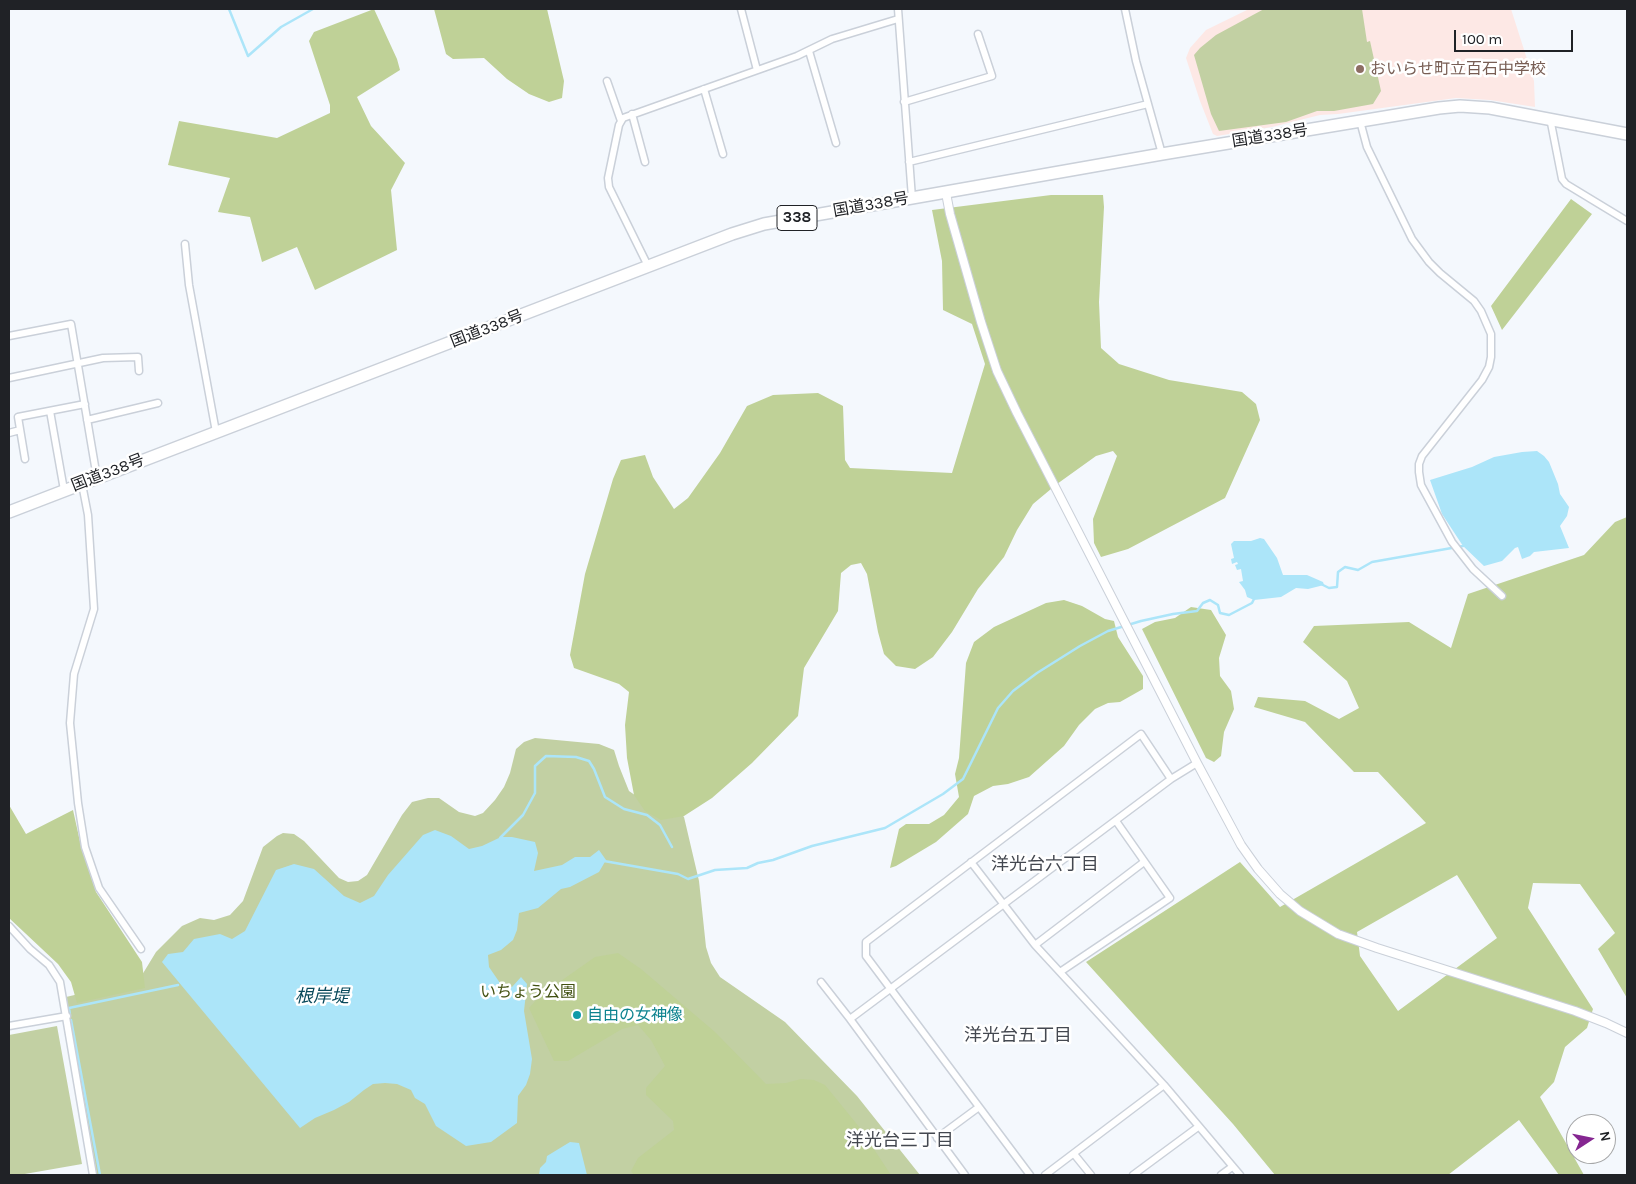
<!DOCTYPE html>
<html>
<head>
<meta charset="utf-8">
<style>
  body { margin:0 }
  #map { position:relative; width:1636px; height:1184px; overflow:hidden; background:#f4f8fd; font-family:Karla,sans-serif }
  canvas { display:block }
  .frame { position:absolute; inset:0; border:10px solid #202226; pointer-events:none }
  .north { position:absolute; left:1566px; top:1114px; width:50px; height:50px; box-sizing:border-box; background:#fff; border:1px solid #a6a7a8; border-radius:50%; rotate:79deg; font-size:14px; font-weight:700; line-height:20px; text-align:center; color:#202226 }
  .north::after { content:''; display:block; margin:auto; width:18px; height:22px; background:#852691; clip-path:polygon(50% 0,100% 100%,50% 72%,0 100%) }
  .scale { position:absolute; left:1454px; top:30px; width:119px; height:22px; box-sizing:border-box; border:2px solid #202226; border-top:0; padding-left:6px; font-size:15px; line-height:18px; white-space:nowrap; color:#202226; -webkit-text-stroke:4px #fff; paint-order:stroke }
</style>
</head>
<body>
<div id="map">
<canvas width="1636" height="1184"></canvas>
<div class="frame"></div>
<div class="north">N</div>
<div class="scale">100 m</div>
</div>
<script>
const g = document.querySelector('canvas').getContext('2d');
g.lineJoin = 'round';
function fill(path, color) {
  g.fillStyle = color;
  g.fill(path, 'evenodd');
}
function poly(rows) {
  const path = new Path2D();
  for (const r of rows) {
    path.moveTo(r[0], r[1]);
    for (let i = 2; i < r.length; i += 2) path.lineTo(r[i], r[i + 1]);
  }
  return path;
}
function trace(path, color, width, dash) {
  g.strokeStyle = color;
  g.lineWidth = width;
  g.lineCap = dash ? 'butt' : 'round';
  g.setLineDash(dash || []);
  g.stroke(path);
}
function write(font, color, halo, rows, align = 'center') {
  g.font = font + ' Karla,"Noto Sans JP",sans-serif';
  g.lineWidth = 5;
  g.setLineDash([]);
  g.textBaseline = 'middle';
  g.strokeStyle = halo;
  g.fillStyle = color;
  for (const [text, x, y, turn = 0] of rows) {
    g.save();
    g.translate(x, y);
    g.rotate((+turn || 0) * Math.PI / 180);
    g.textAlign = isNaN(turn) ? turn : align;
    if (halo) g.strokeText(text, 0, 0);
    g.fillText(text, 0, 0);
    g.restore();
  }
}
fill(poly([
  [1249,9,1511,9,1534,81,1535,107,1490,100,1456,98,1338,114,1320,115,1272,127,1217,136,1213,134,1200,101,1186,58,1190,48,1206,30]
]), '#fde8e5');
fill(poly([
  [1264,9,1362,9,1367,42,1370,41,1381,91,1373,104,1334,111,1317,111,1286,122,1219,131,1211,114,1194,55,1200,48,1216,35],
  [535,738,599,744,614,750,619,766,629,791,642,800,677,809,684,817,699,881,706,947,711,963,720,977,785,1022,857,1096,920,1175,97,1175,70,1024,66,997,134,981,142,975,156,952,182,926,200,918,214,920,230,915,243,901,263,847,277,836,283,833,294,834,304,841,339,878,348,882,358,881,367,875,402,815,412,802,428,798,439,798,459,812,475,816,483,813,495,800,504,787,510,773,516,749,524,742],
  [57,1026,82,1164,19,1175,9,1175,9,1035]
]), '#c2d0a3');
fill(poly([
  [374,9,397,59,400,70,357,97,371,126,405,163,391,190,397,250,315,290,297,247,262,262,250,217,218,212,230,178,168,165,179,121,277,138,330,113,330,105,309,41,314,32],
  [434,9,547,9,564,81,562,98,549,102,529,94,507,79,484,58,453,59,446,54],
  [1051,195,1103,195,1104,207,1099,302,1101,348,1119,364,1169,380,1242,392,1256,404,1260,420,1225,498,1128,549,1101,557,1094,543,1093,519,1117,456,1113,451,1096,456,1057,484,1033,504,1017,530,1004,557,978,589,952,632,933,657,915,669,896,666,884,654,878,632,867,574,861,563,851,565,841,573,838,611,804,668,798,716,752,763,712,798,684,816,661,820,645,811,634,795,627,758,625,725,629,692,619,684,574,668,570,655,585,574,613,479,621,460,645,455,653,477,674,509,688,498,720,453,747,406,773,395,818,393,843,406,845,460,850,468,952,473,985,364,972,324,943,310,942,261,932,210],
  [1571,199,1592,214,1502,330,1491,306],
  [1627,517,1627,998,1598,949,1615,933,1580,884,1533,883,1528,908,1593,1009,1587,1028,1565,1047,1554,1082,1540,1097,1584,1175,1559,1175,1519,1120,1448,1175,1275,1175,1233,1124,1086,962,1240,862,1280,907,1426,823,1378,772,1354,772,1305,722,1254,707,1258,697,1305,701,1339,719,1359,708,1347,681,1303,642,1314,626,1409,622,1451,648,1468,594,1584,555,1615,522],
  [1457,875,1497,938,1398,1011,1360,956,1357,932],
  [1064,600,1082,606,1105,619,1114,621,1118,637,1143,676,1143,689,1120,702,1108,703,1095,709,1079,725,1064,746,1029,777,1008,784,993,786,974,796,968,814,936,842,896,866,890,868,899,829,906,824,929,824,944,815,959,797,955,774,959,758,966,663,974,642,994,627,1046,603],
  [1191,607,1211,610,1226,635,1219,658,1220,676,1231,691,1234,709,1224,732,1221,756,1214,762,1206,758,1142,629,1155,622,1175,618],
  [9,805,26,834,73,810,81,846,96,892,142,962,145,988,77,1003,71,982,58,964,9,918],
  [618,953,641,969,715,1032,766,1084,786,1083,801,1079,814,1080,825,1085,860,1128,891,1175,634,1175,631,1171,638,1158,674,1130,673,1121,646,1095,646,1088,665,1066,651,1040,638,1025,622,1029,568,1061,554,1061,529,1008,541,995,595,957]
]), '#bfd197');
fill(poly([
  [1537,451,1544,456,1549,462,1558,484,1560,494,1569,507,1567,516,1560,526,1569,548,1534,552,1530,556,1522,559,1518,547,1515,548,1502,561,1484,566,1463,546,1442,514,1430,480,1472,467,1494,457,1522,452],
  [1260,538,1264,539,1277,558,1283,575,1307,575,1323,582,1324,585,1308,589,1296,588,1281,597,1254,600,1247,597,1245,590,1239,582,1243,581,1241,569,1237,570,1235,565,1238,564,1237,562,1232,564,1231,559,1234,558,1231,544,1234,541,1251,541],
  [435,830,451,836,469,849,482,846,501,837,512,837,535,842,538,853,534,871,562,865,575,857,590,857,599,850,606,860,599,872,570,887,561,889,538,908,519,913,517,930,513,940,501,950,488,955,489,967,500,983,512,987,521,977,527,984,524,1011,532,1059,530,1074,526,1085,518,1096,517,1123,491,1142,466,1146,436,1126,425,1104,415,1098,411,1090,397,1084,385,1083,373,1084,364,1090,349,1102,334,1110,315,1118,300,1128,162,962,168,954,183,952,194,939,220,934,232,939,245,931,276,870,294,864,314,869,344,896,360,903,374,896,388,875,423,835],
  [570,1142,579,1143,587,1175,539,1175,540,1168,546,1162,547,1156]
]), '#ace5f9');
trace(poly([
  [229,9,248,56,281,27,313,9],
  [1321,584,1329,588,1337,587,1338,572,1345,567,1358,570,1372,562,1463,546],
  [500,838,523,815,535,793,535,766,546,756,576,757,589,761,594,769,605,797,624,809,647,815,660,825,672,847],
  [604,861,678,874,688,879,715,870,747,868,758,863,773,860,812,846,885,828,943,794,963,779,998,708,1013,691,1037,673,1080,646,1108,631,1141,621,1173,614,1197,611,1203,603,1210,600,1218,605,1220,613,1229,615,1252,603,1254,599],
  [70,1015,69,1008,178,985],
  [71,1020,100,1175]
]), '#ace5f9', 2.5);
const minor = poly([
  [741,9,757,70],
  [898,9,912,198],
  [1125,9,1136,61,1162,154],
  [809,51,836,143],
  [607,81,621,121],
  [704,89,723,154],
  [904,102,992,76,978,34],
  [632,114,645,162],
  [1550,118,1562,179,1566,184,1627,221],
  [1360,121,1367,147,1412,239,1429,262,1440,273,1474,301,1481,311,1491,334,1491,357,1489,367,1482,380,1422,456,1419,464,1419,472,1421,485,1452,542,1473,569,1502,596],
  [909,162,1148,104],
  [185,244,189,285,216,432],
  [648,266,609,187,608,178,619,125,623,118,797,56,832,39,898,19],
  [9,336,71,324,97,478],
  [9,378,103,358,138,357,139,371],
  [50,411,64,490],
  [87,420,158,403],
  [9,433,20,430],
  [25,459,18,417,85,404],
  [82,484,88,515,94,609,74,674,70,723,78,803,85,847,99,888,141,949],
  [971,862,1035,945,1164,1085,1240,1175],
  [9,926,30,949,49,965,60,982,93,1175],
  [1035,945,1144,862],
  [1060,972,1170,898,1116,821],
  [821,982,850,1019],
  [9,1026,67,1016],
  [937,1138,979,1107],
  [1074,1154,1091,1175],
  [965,1175,850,1019,1171,779,1197,763],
  [1030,1175,866,956,866,942,1141,734,1171,779],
  [1045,1175,1164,1085],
  [1133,1175,1198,1127],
  [1221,1175,1232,1167]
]);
const tertiary = poly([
  [946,193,950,214,981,322,997,371,1017,413,1197,763,1241,845,1258,869,1280,894,1300,911,1338,934,1377,948,1575,1011,1606,1023,1627,1033]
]);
const trunk = poly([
  [9,512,732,234,764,224,1162,154,1439,108,1460,106,1490,108,1627,134]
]);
trace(minor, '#cad0d9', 9);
trace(tertiary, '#cad0d9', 10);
trace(trunk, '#cad0d9', 14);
trace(minor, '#fff', 6);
trace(tertiary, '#fff', 8);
trace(trunk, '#fff', 11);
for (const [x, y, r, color] of [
  [1360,69,5,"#8d6e63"],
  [577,1015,5,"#0f9aa8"]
]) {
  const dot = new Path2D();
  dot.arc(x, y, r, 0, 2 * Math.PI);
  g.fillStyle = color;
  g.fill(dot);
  trace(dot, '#fff', 2);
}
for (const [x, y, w] of [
  [797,218,40]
]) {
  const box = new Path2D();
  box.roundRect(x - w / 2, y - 12.5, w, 25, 4);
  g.fillStyle = '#fff';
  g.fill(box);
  trace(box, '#202226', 1);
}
write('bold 15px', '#202226', null, [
  ["338",797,218]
]);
write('16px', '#785e54', '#fff', [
  ["おいらせ町立百石中学校",1370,69]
], 'left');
write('16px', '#202226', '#fff', [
  ["国道338号",1270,136,-9],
  ["国道338号",871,205,-10],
  ["国道338号",487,329,-21],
  ["国道338号",108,473,-21]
]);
write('16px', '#425112', '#fff', [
  ["いちょう公園",528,992]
]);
write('16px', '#0d838f', '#fff', [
  ["自由の女神像",587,1015]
], 'left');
write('18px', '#444850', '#fff', [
  ["洋光台六丁目",1045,865],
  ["洋光台五丁目",1018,1036],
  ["洋光台三丁目",900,1141]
]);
write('italic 18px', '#09495b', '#fff', [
  ["根岸堤",322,997]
]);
</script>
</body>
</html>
